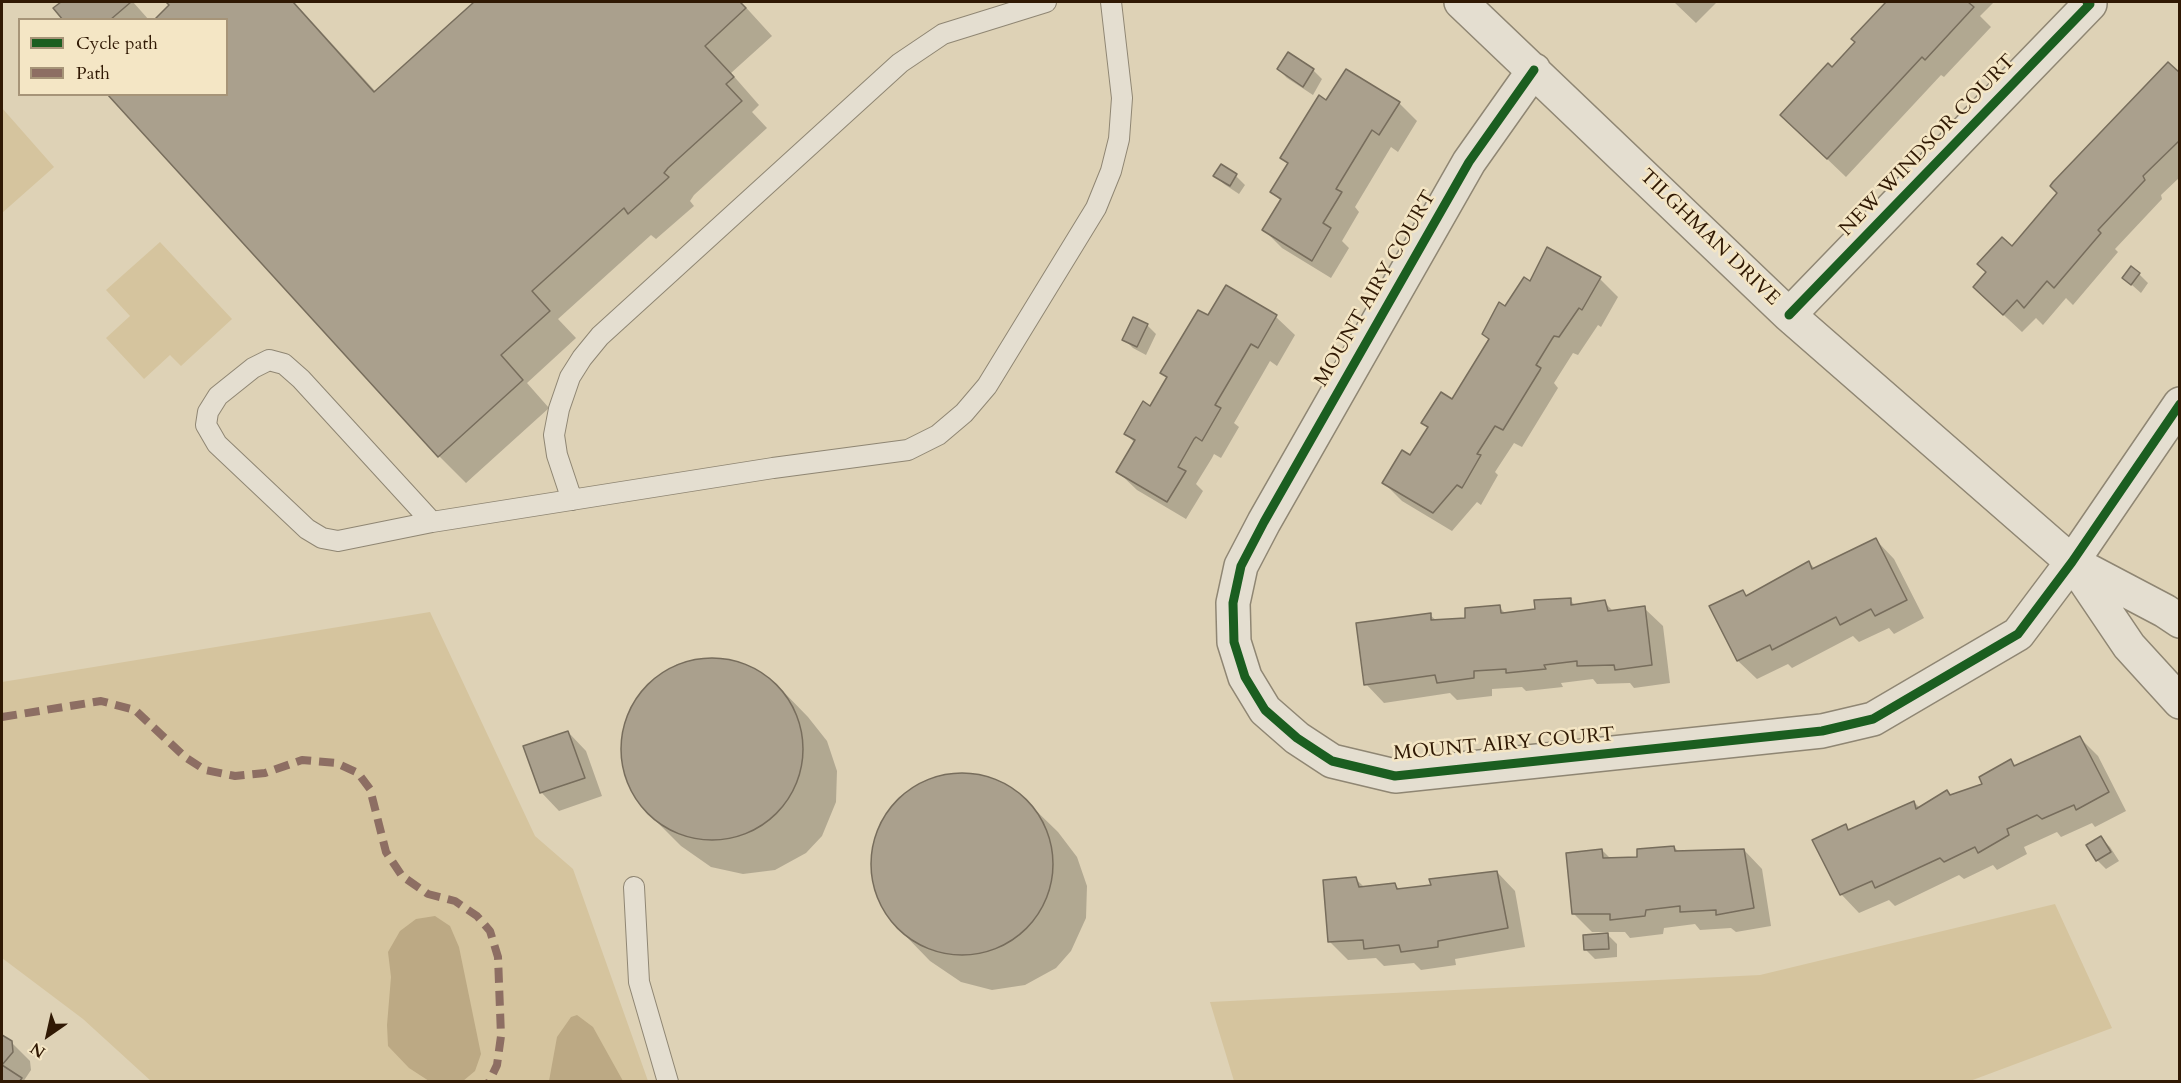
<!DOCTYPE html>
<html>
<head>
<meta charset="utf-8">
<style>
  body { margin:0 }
  #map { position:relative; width:2181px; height:1083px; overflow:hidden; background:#ded2b6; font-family:Cardo,serif }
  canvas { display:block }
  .frame { position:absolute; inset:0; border:3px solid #301904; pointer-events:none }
  .legend { position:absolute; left:18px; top:18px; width:210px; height:78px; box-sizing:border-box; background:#f4e6c5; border:2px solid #a69478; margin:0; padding:8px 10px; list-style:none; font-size:18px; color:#301904 }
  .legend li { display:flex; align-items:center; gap:12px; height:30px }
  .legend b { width:30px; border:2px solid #a69478 }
  .north { position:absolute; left:18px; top:1005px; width:60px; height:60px; -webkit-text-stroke:4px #f4e6c5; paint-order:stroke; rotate:214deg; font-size:16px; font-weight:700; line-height:24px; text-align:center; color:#301904 }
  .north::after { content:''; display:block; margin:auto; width:21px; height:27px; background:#301904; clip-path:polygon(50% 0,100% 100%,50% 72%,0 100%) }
</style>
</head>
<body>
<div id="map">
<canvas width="2181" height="1083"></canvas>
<div class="frame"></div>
<ul class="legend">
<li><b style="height:8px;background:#1b5e20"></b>Cycle path</li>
<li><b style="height:8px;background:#8d6e63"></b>Path</li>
</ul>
<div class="north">N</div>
</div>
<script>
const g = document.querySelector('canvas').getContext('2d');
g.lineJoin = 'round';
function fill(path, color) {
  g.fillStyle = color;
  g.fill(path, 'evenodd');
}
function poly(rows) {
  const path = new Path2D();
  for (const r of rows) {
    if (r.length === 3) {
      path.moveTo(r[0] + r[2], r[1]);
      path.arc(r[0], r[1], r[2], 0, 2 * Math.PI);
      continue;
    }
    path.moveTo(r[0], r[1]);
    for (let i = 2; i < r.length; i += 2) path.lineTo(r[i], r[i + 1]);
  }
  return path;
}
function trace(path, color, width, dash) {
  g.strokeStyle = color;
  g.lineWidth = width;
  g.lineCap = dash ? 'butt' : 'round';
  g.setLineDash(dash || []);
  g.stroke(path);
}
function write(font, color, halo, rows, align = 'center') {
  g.font = font + ' Cardo,serif';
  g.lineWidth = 5;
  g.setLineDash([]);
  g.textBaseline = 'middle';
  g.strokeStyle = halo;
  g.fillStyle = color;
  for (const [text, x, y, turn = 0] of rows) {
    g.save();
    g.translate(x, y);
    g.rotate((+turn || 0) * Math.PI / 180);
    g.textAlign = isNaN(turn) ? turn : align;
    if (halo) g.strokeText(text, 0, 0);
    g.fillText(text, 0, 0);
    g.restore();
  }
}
fill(poly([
  [2,108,54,167,2,213],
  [160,242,232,319,181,366,170,355,144,379,106,338,130,316,106,290],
  [430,612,535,836,573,869,648,1081,151,1081,83,1019,2,958,2,682],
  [2055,904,2112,1028,1970,1081,1234,1081,1210,1002,1760,975]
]), '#d5c49e');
fill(poly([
  [435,916,450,926,459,947,481,1054,475,1071,463,1081,429,1081,409,1068,388,1046,387,1025,391,977,388,952,400,931,416,919],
  [577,1015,593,1027,623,1081,549,1081,557,1037,571,1017]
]), '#bca984');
fill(poly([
  [63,2,133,2,149,20,65,20,55,8],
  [168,2,294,2,376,92,476,2,741,2,772,36,731,73,759,105,752,112,767,128,694,195,690,201,694,206,656,239,651,235,558,319,576,338,527,383,549,408,466,483,439,456,109,94,226,94,226,20,171,5],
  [1674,2,1717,2,1696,23],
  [1888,2,1994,2,1980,16,1991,27,1944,77,1941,75,1846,177,1800,133,1832,69,1857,42,1853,39],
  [1288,54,1313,70,1322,79,1313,95,1287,78,1278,69],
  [2180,75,2180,177,2161,195,2162,199,2115,249,2118,252,2073,305,2066,298,2043,325,2036,318,2022,332,1993,305,2012,248],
  [1327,102,1399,103,1417,121,1398,152,1391,147,1355,207,1359,212,1342,241,1349,248,1331,278,1282,248,1264,230,1281,201,1272,192,1289,165,1282,158],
  [1215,176,1236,176,1245,185,1239,194,1224,184],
  [2139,274,2148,283,2141,293,2124,278],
  [1600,279,1618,297,1601,327,1598,325,1578,355,1573,353,1554,383,1558,388,1522,447,1514,443,1495,472,1498,475,1481,505,1477,502,1452,531,1402,501,1384,483,1410,457,1429,428,1423,423,1452,401,1490,340,1484,334,1506,308,1530,283],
  [1227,287,1276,317,1295,335,1277,366,1270,361,1262,375,1234,423,1239,427,1221,458,1214,454,1212,458,1196,484,1203,491,1186,519,1137,490,1118,472,1135,443,1126,434,1150,408,1168,378,1162,373,1208,318],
  [1147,325,1156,334,1146,355,1133,348,1124,339],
  [1876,540,1894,559,1924,618,1894,634,1889,628,1859,642,1853,636,1792,668,1788,664,1757,679,1738,661,1711,607,1743,592,1748,597,1809,562,1815,569],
  [1570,600,1576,606,1604,602,1614,612,1644,608,1663,626,1670,683,1634,688,1630,683,1597,684,1593,679,1561,683,1563,687,1526,691,1522,687,1492,689,1492,696,1457,700,1450,693,1384,703,1366,684,1430,615,1437,621,1467,619,1499,607,1506,614,1537,610],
  [708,658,738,662,774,682,808,717,827,741,837,771,836,802,822,836,806,853,775,870,743,874,711,867,681,846,646,811,627,781,621,745,628,713,649,683,677,664],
  [568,732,586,751,602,796,559,811,541,792],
  [2080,738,2098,756,2126,811,2095,827,2092,823,2061,837,2057,832,2024,847,2027,854,1997,870,1993,865,1964,879,1959,875,1895,906,1889,900,1859,913,1841,894,1845,826,1849,830,1914,802,1920,808,1984,785,2011,761,2016,766],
  [957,773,987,777,1023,798,1058,832,1077,857,1087,886,1086,918,1071,951,1056,968,1025,985,992,990,961,982,930,961,896,926,877,896,871,860,878,828,899,797,927,780],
  [2101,838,2110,847,2119,861,2106,869,2097,860],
  [1674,847,1679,852,1744,850,1762,869,1771,926,1736,932,1731,928,1700,930,1695,924,1664,928,1663,934,1630,938,1625,932,1592,932,1574,914,1602,850,1611,859,1638,858],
  [1497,872,1515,891,1525,947,1455,959,1456,965,1421,970,1414,963,1384,966,1376,958,1348,960,1330,942,1356,879,1365,888,1394,884,1400,890,1433,887],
  [1606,933,1617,944,1617,957,1595,959,1586,950,1606,935],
  [2,1037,11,1042,30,1061,31,1070,23,1082,2,1082]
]), '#0003');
const building = poly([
  [61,2,131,2,110,20,63,20,53,8,61,2],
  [166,2,293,2,374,92,474,2,740,2,746,8,705,46,734,77,726,84,742,101,668,168,664,173,669,177,667,179,628,214,624,208,532,291,550,311,501,355,523,380,438,457,107,94,226,94,226,20,154,20,169,5,166,2],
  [1886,2,1968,2,1974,7,1925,60,1922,57,1827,159,1780,115,1828,63,1832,67,1855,42,1851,39,1886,2],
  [1288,52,1314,69,1303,87,1277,69,1288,52],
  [2168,62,2180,73,2180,140,2143,176,2145,180,2098,230,2101,233,2054,288,2047,281,2024,308,2017,300,2003,315,1973,287,1986,272,1977,264,2002,237,2012,246,2057,193,2050,186,2053,182,2168,62],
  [1346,69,1400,102,1379,135,1372,130,1336,189,1342,192,1323,223,1331,228,1312,261,1262,230,1281,199,1270,192,1288,163,1280,158,1319,95,1326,100,1346,69],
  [1221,164,1237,174,1230,186,1213,176,1221,164],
  [1547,247,1601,277,1582,310,1579,308,1559,337,1554,336,1552,339,1536,365,1541,368,1540,370,1503,430,1495,426,1477,454,1481,455,1462,488,1457,485,1433,513,1382,483,1402,450,1410,455,1428,427,1421,423,1441,392,1452,399,1489,339,1482,334,1499,302,1505,306,1524,277,1530,281,1547,247],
  [2131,266,2140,273,2131,285,2122,278,2131,266],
  [1226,285,1277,315,1258,348,1251,344,1244,356,1215,405,1221,408,1202,441,1196,437,1194,439,1178,467,1186,471,1167,502,1116,472,1135,440,1124,434,1143,401,1150,406,1167,377,1160,373,1198,310,1208,315,1226,285],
  [1133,317,1148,324,1137,347,1122,340,1133,317],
  [1876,538,1907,600,1875,616,1871,609,1840,625,1836,617,1772,650,1770,645,1737,661,1709,606,1743,590,1746,596,1809,561,1812,569,1876,538],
  [1571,598,1571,605,1605,600,1608,611,1645,606,1652,665,1615,670,1614,665,1577,666,1577,661,1544,665,1546,669,1506,673,1506,669,1474,671,1474,678,1437,683,1435,675,1364,685,1356,623,1431,613,1431,620,1465,618,1465,608,1500,605,1501,613,1503,613,1535,609,1534,600,1571,598],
  [712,749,91],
  [568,731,585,778,540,793,523,746,568,731],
  [2080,736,2109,792,2076,810,2074,805,2042,819,2037,815,2007,829,2009,835,1978,853,1975,847,1944,862,1940,858,1875,888,1872,881,1840,895,1812,840,1846,824,1848,830,1914,801,1916,809,1947,790,1950,795,1982,784,1979,777,2011,759,2014,766,2080,736],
  [962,864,91],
  [2101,836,2111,852,2096,861,2086,845,2101,836],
  [1674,846,1675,851,1744,849,1754,908,1716,915,1716,910,1680,912,1680,906,1646,910,1645,916,1610,920,1610,914,1572,914,1566,853,1602,849,1603,858,1637,857,1637,849,1674,846],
  [1497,871,1508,928,1438,941,1438,947,1401,952,1399,945,1364,949,1363,940,1328,942,1323,880,1356,877,1359,887,1395,883,1397,889,1431,885,1429,879,1497,871],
  [1608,933,1609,949,1584,950,1583,935,1608,933],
  [2,1035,12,1041,13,1052,2,1065,22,1078,19,1082,2,1082,2,1035]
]);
fill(building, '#aaa08d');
trace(building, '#776d5c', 1.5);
const lane = poly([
  [572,500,557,455,554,435,559,409,570,377,582,358,600,336,900,63,943,34,1046,2],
  [432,522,301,379,284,364,269,360,253,368,218,396,208,412,206,425,217,444,307,529,322,538,338,541,432,522,773,468,908,450,938,435,964,413,987,386,1096,208,1111,171,1119,139,1122,98,1111,2],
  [634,887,639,982,668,1082]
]);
const street = poly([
  [1461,2,1789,315,2072,562,2165,611,2180,621],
  [1534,70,1469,162,1264,522,1241,566,1233,603,1234,642,1245,677,1265,710,1297,738,1332,761,1395,776,1822,731,1873,719,2018,634,2072,562,2180,404],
  [1789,315,2090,4,2087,2],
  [2075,566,2129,646,2180,702]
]);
trace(lane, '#8f8673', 22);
trace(street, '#8f8673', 36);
trace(lane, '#e4ded0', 20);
trace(street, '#e4ded0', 33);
trace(poly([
  [2,717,101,701,135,710,185,757,205,770,235,776,265,773,302,760,336,763,358,773,370,789,386,852,402,876,428,894,455,901,477,916,490,931,498,957,501,1036,497,1065,489,1082]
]), '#8d6e63', 8, [15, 8]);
trace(poly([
  [1534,70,1469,162,1264,522,1241,566,1233,603,1234,642,1245,677,1265,710,1297,738,1332,761,1395,776,1822,731,1873,719,2018,634,2072,562,2180,404],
  [1789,315,2090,4,2087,2]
]), '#1b5e20', 9);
write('20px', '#301904', '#f4e6c5', [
  ["NEW WINDSOR COURT",1928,146,-46],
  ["TILGHMAN DRIVE",1709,238,44],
  ["MOUNT AIRY COURT",1376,289,-60],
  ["MOUNT AIRY COURT",1504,745,-5]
]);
</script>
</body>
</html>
